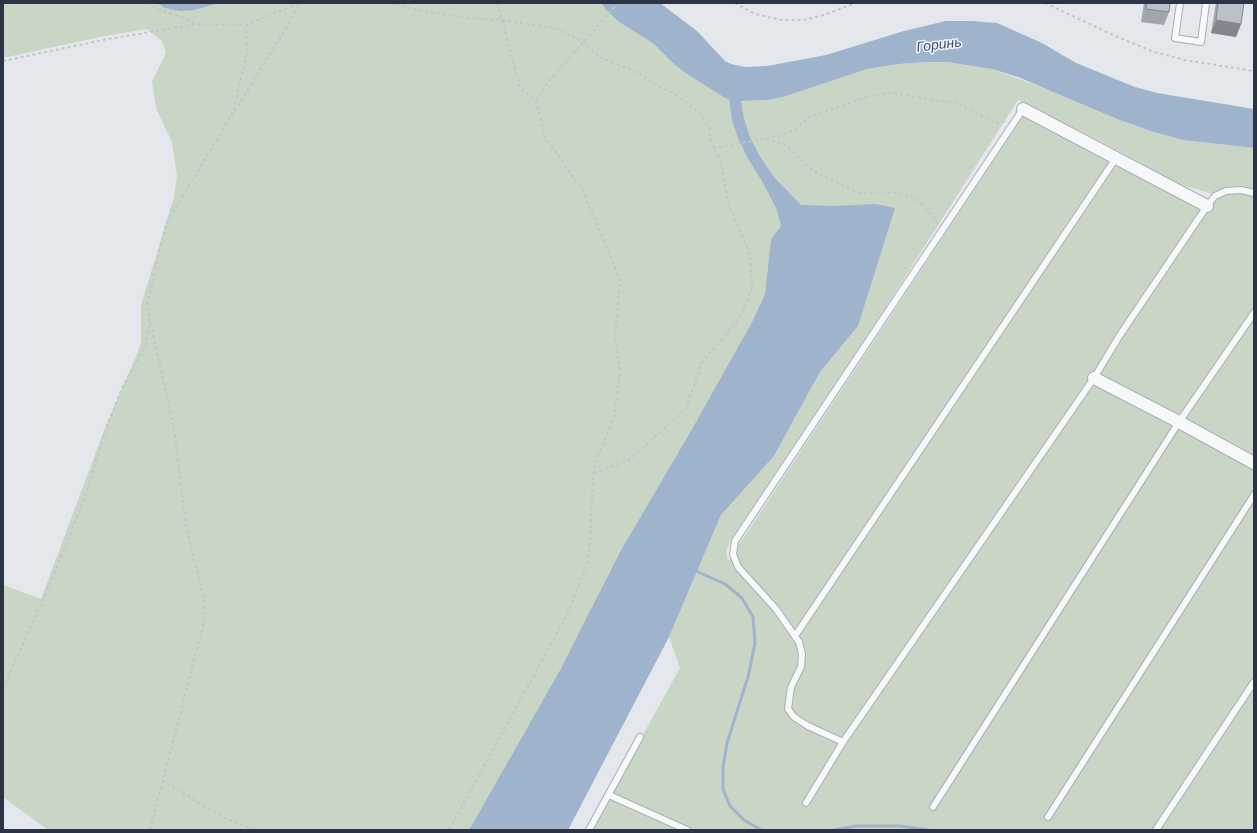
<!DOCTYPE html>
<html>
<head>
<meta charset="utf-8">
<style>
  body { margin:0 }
  #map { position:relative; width:1257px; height:833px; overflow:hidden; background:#e4e7ec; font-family:"Work Sans",sans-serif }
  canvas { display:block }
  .frame { position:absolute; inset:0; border:4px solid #2b3445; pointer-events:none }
</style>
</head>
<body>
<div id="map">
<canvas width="1257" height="833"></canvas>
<div class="frame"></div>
</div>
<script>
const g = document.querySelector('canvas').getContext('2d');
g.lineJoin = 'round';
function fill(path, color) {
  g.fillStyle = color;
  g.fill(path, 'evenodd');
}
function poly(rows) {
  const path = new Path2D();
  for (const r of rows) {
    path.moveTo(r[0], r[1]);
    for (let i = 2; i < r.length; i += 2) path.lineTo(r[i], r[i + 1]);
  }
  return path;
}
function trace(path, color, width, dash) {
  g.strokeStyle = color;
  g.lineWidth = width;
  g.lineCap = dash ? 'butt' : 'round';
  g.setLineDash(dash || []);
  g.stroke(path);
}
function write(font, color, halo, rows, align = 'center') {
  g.font = font + ' "Work Sans",sans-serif';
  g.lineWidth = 3;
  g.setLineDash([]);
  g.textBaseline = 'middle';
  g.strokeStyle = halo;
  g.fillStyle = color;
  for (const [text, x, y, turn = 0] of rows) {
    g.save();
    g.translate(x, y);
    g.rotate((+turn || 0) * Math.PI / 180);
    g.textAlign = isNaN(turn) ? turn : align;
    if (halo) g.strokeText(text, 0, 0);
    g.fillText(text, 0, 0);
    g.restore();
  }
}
fill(poly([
  [3,3,157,3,165,8,195,10,219,3,601,3,606,10,619,22,654,44,674,64,684,72,729,98,732,121,738,138,748,159,763,183,778,210,781,226,771,239,765,294,752,322,692,429,621,550,560,670,469,830,48,830,3,797,3,585,41,599,105,428,138,352,141,341,141,305,174,197,177,176,172,142,156,108,152,81,166,53,162,41,147,29,100,37,3,58],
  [927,62,947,62,992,69,1054,92,1117,119,1154,132,1183,140,1254,148,1254,190,1241,187,1231,187,1221,189,1213,194,1179,184,1108,145,1018,100,868,335,733,537,726,551,728,561,1025,113,1208,210,1217,198,1227,194,1241,193,1254,197,1254,830,590,830,680,668,669,637,721,515,774,456,820,372,858,326,836,206,801,206,774,177,758,153,749,134,744,118,741,101,767,100,783,97,867,69,899,64]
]), '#c9d6c5');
fill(poly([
  [157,3,219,3,195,10,179,11,165,8],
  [601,3,660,3,697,31,725,61,731,64,745,67,767,66,826,55,904,31,946,21,972,21,997,23,1042,43,1076,63,1135,87,1157,93,1254,109,1254,148,1183,140,1154,132,1117,119,1018,77,992,69,947,62,927,62,899,64,867,69,783,97,767,100,741,101,744,118,749,134,758,153,774,177,801,205,836,206,876,204,895,208,858,326,820,372,774,456,721,515,669,637,568,830,469,830,560,670,621,550,692,429,752,322,765,294,771,239,781,226,777,210,763,183,748,159,738,138,732,121,729,99,725,98,684,72,674,64,654,44,619,22,606,10]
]), '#9fb4cc');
trace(poly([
  [694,570,725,584,742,598,753,617,755,643,748,677,727,743,723,768,723,789,730,806,744,820,761,830],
  [834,830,856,826,900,826,928,830]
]), '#9fb4cc', 3);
const lane = poly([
  [1180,3,1175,38,1201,42,1206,3],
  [795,636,1116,158],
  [843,742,808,726,794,717,788,709,791,687,801,667,802,654,799,642,776,609,738,567,733,554,735,541,1023,109],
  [609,795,687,830],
  [806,803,843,742,1094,378,1120,335,1207,206,1215,196,1226,191,1241,190,1254,193],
  [933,807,1179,422,1254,313],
  [1048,817,1254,495],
  [589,830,640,737],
  [1156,830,1254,682]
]);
const street = poly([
  [1023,109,1207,206],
  [1094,378,1179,422,1254,463]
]);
trace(lane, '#a9aeb7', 8);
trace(street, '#a9aeb7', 14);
trace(poly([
  [148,3,159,10,185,18,196,24],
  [390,3,413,9,467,18,502,20,520,88,536,101,545,137,583,191,620,280,615,338,620,371,614,417,598,456,593,473,591,529,588,562,567,615,449,830],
  [497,3,502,20,554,28,583,41,599,57,639,73,657,86,675,94,700,113,710,129,711,144,720,159,722,168,728,203,750,254,752,288,740,318,702,362,686,409,629,460,594,473],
  [735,3,755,14,781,20,803,20,824,15,855,3],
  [1045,3,1113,35,1154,52,1185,60,1254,71],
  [3,61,103,40,197,24,246,25,300,3],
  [536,101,548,82,618,3],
  [235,111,301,3],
  [766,139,786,145,813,171,859,193,882,192,899,193,918,200,935,219,938,224],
  [713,148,783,135,794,130,810,117,818,114,869,96,890,93,907,95,934,101,955,102,993,122,1000,123,1005,121],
  [3,689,55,572,83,502,108,423,123,386,145,347,150,320,147,305,166,224,233,113,247,52,246,25],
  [162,780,222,817,256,830],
  [150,830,203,626,204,599,186,526,174,428,150,321]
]), '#c2c5cb', 2, [3, 3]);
trace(lane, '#f7f8fa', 6);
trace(street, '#f7f8fa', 12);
fill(poly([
  [1144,3,1170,3,1169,12,1164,25,1141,22],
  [1216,3,1244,3,1241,24,1236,37,1211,33]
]), '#a1a5ae');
fill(poly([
  [1216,20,1241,24,1236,37,1211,33]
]), '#83868d');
const building = poly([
  [1147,3,1170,3,1169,12,1146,9,1147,3],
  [1218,3,1244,3,1241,24,1216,20,1218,3]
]);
fill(building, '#bbc0ca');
trace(building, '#83868d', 1);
write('italic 14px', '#34527a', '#f4f6f9', [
  ["Горинь",939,45,-7]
]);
</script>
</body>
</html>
